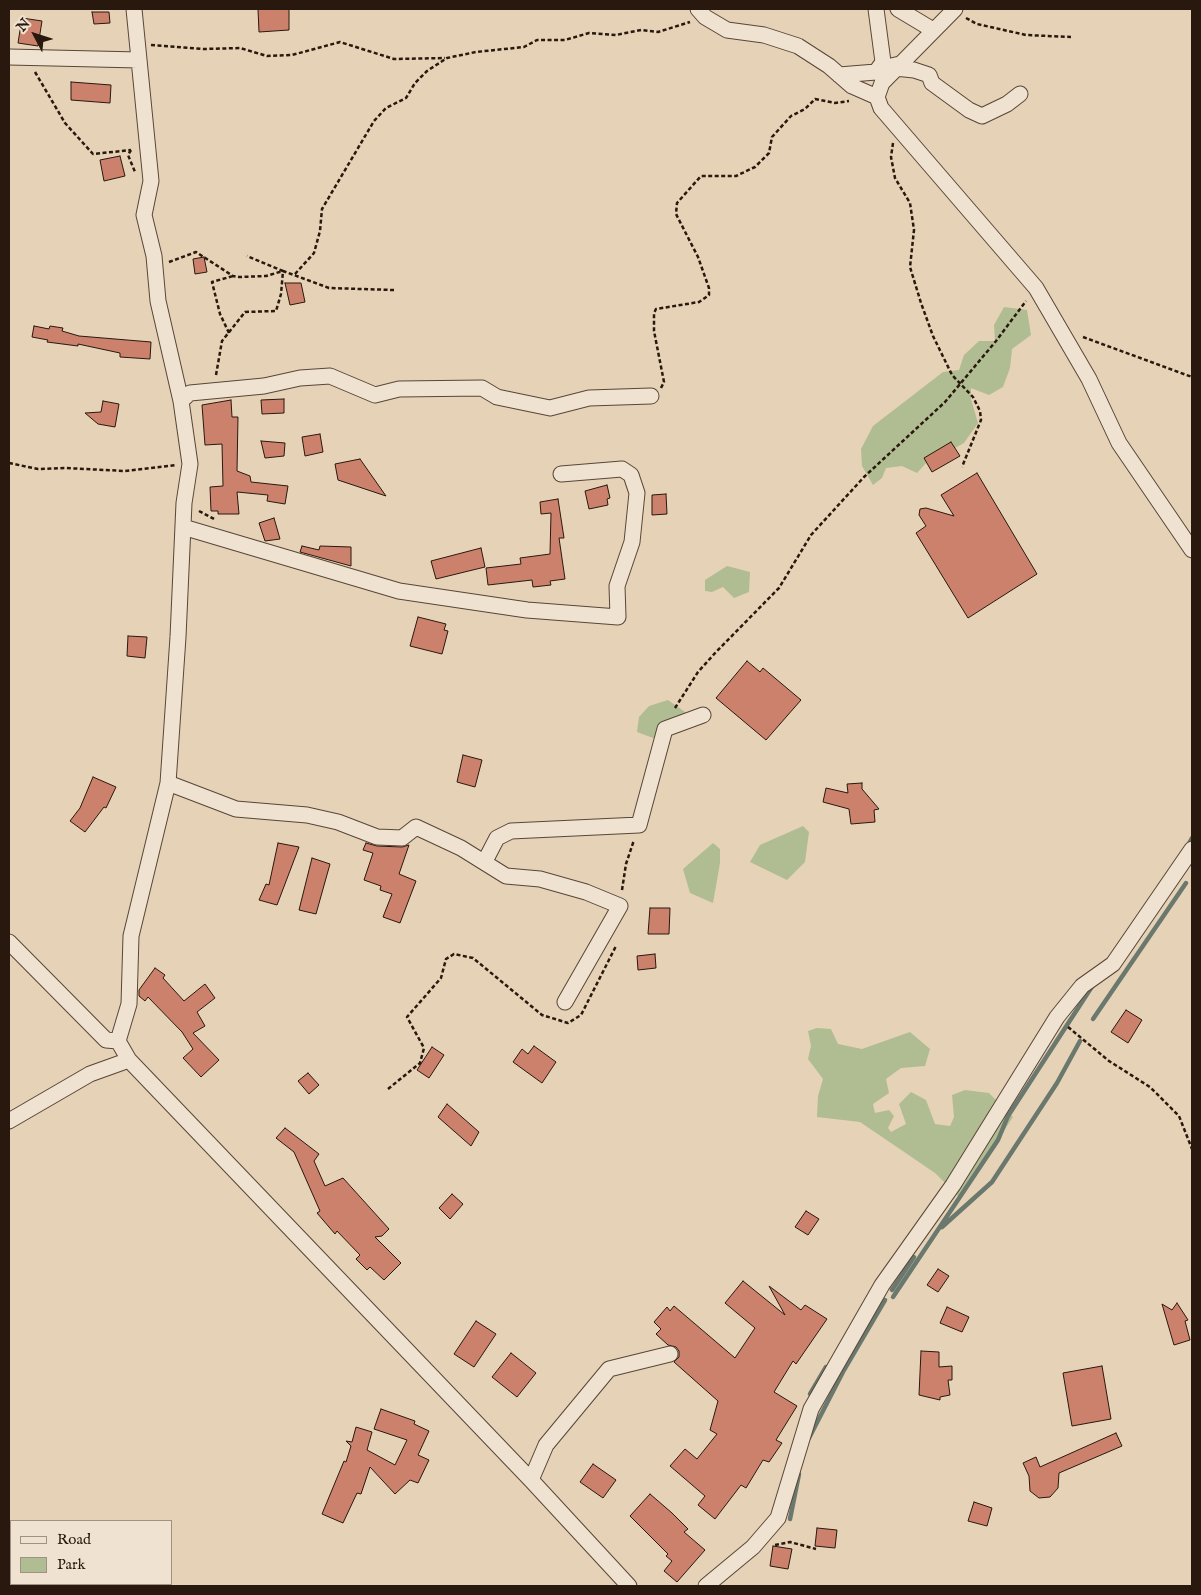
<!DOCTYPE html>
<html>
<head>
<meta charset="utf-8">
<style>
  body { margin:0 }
  #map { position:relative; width:1201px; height:1595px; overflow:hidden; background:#e6d2b6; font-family:"IM FELL English",serif }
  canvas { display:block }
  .frame { position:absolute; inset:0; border:10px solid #29180e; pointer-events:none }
  .legend { position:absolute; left:10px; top:1520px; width:162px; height:65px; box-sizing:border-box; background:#efe2d0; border:1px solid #a09182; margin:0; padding:6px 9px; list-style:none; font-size:15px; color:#29180e }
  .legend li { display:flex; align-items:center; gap:10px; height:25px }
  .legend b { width:25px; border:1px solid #a09182 }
  .north { position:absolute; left:10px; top:10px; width:50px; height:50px; -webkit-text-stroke:4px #efe2d0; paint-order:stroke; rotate:310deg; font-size:14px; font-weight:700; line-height:20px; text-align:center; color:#29180e }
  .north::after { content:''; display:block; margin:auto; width:18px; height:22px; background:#29180e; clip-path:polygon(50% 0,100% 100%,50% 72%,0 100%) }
</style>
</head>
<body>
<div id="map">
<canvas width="1201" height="1595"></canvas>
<div class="frame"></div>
<ul class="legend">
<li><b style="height:6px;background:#efe2d0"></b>Road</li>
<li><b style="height:14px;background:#b0bd92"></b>Park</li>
</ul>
<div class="north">N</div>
</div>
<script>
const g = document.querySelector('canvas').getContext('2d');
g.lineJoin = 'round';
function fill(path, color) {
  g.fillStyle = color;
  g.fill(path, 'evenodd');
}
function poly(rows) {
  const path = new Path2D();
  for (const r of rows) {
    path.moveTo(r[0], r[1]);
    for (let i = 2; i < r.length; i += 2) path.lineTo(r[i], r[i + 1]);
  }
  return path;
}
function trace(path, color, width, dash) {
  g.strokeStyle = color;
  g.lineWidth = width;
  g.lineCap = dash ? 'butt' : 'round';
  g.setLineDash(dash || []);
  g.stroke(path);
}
fill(poly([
  [1004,307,1027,310,1031,335,1012,349,1010,368,1003,387,989,395,971,388,971,399,978,423,964,443,948,452,938,450,917,473,902,466,886,468,882,478,873,485,862,466,861,449,873,426,943,372,959,370,964,355,979,341,995,341,994,325],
  [727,566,750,572,749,592,734,598,723,587,712,592,705,591,705,580],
  [668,700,695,719,689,727,653,738,637,732,639,717,649,706],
  [803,826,809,832,805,862,787,880,750,862,760,845],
  [713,843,720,849,720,863,713,903,690,893,683,869],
  [817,1028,831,1029,838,1044,862,1049,910,1032,930,1049,925,1066,901,1068,886,1079,889,1093,873,1104,875,1113,889,1110,894,1116,888,1128,891,1132,906,1124,899,1104,911,1092,926,1100,935,1124,950,1126,954,1117,952,1095,965,1090,989,1093,1013,1117,960,1198,935,1173,860,1122,817,1117,818,1096,823,1079,808,1059,811,1046,808,1031]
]), '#b0bd92');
trace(poly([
  [1187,847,1192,838],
  [1093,1019,1186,883],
  [942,1227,992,1182,1057,1083,1080,1041],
  [892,1290,914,1257],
  [893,1297,998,1140,1008,1116,1093,985],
  [810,1394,826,1367],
  [809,1438,844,1370,885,1300],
  [790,1519,799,1474]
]), '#6a786d', 4.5);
const building = poly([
  [258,9,289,9,289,30,259,32,258,9],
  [92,12,109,12,110,23,94,24,92,12],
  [22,18,42,21,38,46,18,43,22,18],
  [71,82,111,85,110,103,71,100,71,82],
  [120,156,125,176,104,181,100,160,120,156],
  [204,257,207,272,195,274,193,259,204,257],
  [285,283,301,283,305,302,290,305,285,283],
  [34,326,49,329,50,326,63,328,62,331,79,336,151,342,150,359,120,357,120,353,78,344,78,346,47,342,48,340,32,337,34,326],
  [284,399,284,413,262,414,261,400,284,399],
  [231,400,232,417,238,417,237,471,250,476,251,482,288,486,285,504,267,501,268,495,237,492,239,514,218,514,218,511,211,511,210,487,223,486,222,444,205,445,202,405,231,400],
  [103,401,119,404,115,427,98,424,85,413,101,412,103,401],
  [320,434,323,452,305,456,302,437,320,434],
  [261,441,285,443,284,456,265,458,261,441],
  [951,442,960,456,932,472,924,458,951,442],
  [360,459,386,496,338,480,335,464,360,459],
  [977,473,1037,574,968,618,916,533,926,526,919,515,920,509,926,508,954,516,941,495,977,473],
  [607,485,610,498,607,499,608,505,589,509,585,491,607,485],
  [666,494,667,514,652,515,652,495,666,494],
  [558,499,564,538,559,538,565,579,550,581,551,585,533,587,532,580,488,585,486,568,521,564,520,558,550,554,551,513,541,514,540,502,558,499],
  [274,518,280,539,265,541,259,523,274,518],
  [302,546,319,550,320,546,351,547,351,566,300,552,302,546],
  [481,548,485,567,436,579,431,561,481,548],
  [418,617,446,624,444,630,448,631,442,654,410,646,418,617],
  [128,636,147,637,145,658,127,656,128,636],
  [747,661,760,672,763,668,801,700,766,740,716,698,747,661],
  [463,755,482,760,475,787,457,782,463,755],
  [93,777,116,787,106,808,104,807,85,832,70,821,80,808,93,777],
  [862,783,862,789,879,809,874,810,875,822,851,824,849,809,823,802,826,788,848,793,847,784,862,783],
  [278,843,299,847,277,905,259,900,266,884,269,885,278,843],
  [366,843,377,846,402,847,409,845,399,874,416,881,400,923,383,917,392,894,380,890,381,886,364,880,373,853,363,850,366,843],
  [312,858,330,864,316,914,299,910,312,858],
  [650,908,670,908,669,934,648,934,650,908],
  [655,954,656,968,638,970,637,956,655,954],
  [155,968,165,975,163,978,184,1001,205,984,215,998,197,1012,205,1026,193,1033,219,1060,201,1077,183,1058,193,1049,182,1032,148,997,145,1001,139,996,139,990,155,968],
  [1126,1010,1142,1020,1128,1043,1111,1032,1126,1010],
  [534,1046,556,1062,542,1083,513,1062,522,1049,528,1054,534,1046],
  [432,1047,444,1055,429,1078,417,1070,432,1047],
  [308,1073,319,1085,309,1094,298,1081,308,1073],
  [447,1104,479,1132,471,1146,438,1117,447,1104],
  [285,1128,319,1154,314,1161,325,1186,343,1178,389,1229,382,1236,375,1237,401,1263,384,1280,370,1267,367,1270,356,1259,360,1255,337,1231,335,1234,317,1213,320,1211,294,1152,276,1138,285,1128],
  [452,1194,463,1204,450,1219,439,1208,452,1194],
  [806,1211,819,1219,808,1235,795,1227,806,1211],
  [938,1269,949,1276,938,1292,927,1285,938,1269],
  [743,1281,785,1315,769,1286,801,1310,805,1305,827,1319,796,1364,793,1361,774,1392,797,1406,776,1440,782,1443,769,1462,763,1460,746,1488,741,1485,715,1519,698,1505,705,1496,670,1466,685,1449,697,1459,717,1434,710,1430,718,1401,674,1362,679,1357,679,1351,676,1347,668,1345,656,1334,661,1329,654,1322,667,1307,670,1311,674,1306,735,1358,755,1328,725,1303,743,1281],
  [1177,1303,1188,1320,1185,1321,1190,1340,1174,1345,1162,1304,1172,1310,1177,1303],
  [947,1307,969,1317,962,1332,940,1323,947,1307],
  [476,1321,496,1334,474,1367,454,1354,476,1321],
  [921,1351,939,1352,939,1367,952,1366,952,1380,948,1380,950,1395,940,1397,940,1400,919,1395,921,1351],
  [511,1353,536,1373,517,1397,492,1377,511,1353],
  [1102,1366,1111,1419,1072,1426,1063,1373,1102,1366],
  [381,1409,415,1421,414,1424,429,1431,418,1455,429,1460,418,1483,410,1480,395,1494,370,1467,361,1494,357,1493,343,1523,322,1514,344,1461,346,1462,351,1446,346,1441,352,1442,356,1427,372,1432,367,1450,395,1465,407,1440,374,1429,381,1409],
  [1116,1433,1122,1446,1059,1473,1058,1488,1050,1497,1039,1498,1030,1491,1029,1476,1023,1463,1036,1457,1040,1467,1116,1433],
  [593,1464,616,1480,603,1498,580,1482,593,1464],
  [650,1494,672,1513,688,1529,684,1532,705,1550,677,1582,664,1571,672,1561,666,1556,668,1554,630,1516,650,1494],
  [974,1502,992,1508,987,1526,968,1521,974,1502],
  [817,1528,837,1530,835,1548,815,1546,817,1528],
  [773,1546,792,1549,788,1569,770,1566,773,1546]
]);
fill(building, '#cc816c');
trace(building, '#29180e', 1);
const minor = poly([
  [134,9,151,181,144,215,154,256,158,301,181,401,190,464,184,503,178,637,168,783,131,936,129,1004,118,1041,129,1060,531,1480,629,1586],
  [698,9,705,17,727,30,764,35,798,46,829,66,852,86,877,97],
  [876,9,883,62,878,69],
  [898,9,933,30],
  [955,9,882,83,877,97,881,108,1036,288,1089,379,1119,443,1192,550],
  [9,57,139,60],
  [895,68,914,70,929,75,932,83,969,110,982,116,1007,104,1020,94],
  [839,75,876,72,878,69,900,64],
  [181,401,190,393,264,386,300,378,330,376,375,395,399,389,482,388,497,397,550,408,589,398,651,396],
  [183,527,399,591,527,610,618,617,617,586,632,542,637,493,631,475,622,469,561,474],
  [168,783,236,809,307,815,338,822,377,837,402,838,416,827,461,848,506,876,540,879,586,892,620,906,565,1002],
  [485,861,497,838,511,831,639,825,665,729,703,715],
  [9,942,106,1040,118,1041],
  [9,1121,90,1074,129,1060],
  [531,1480,546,1445,609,1369,670,1354],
  [706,1586,753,1547,778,1518,811,1409,882,1285,953,1185,1057,1017,1082,986,1113,964,1192,849]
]);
trace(minor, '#584638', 17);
trace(poly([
  [966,18,977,24,1026,35,1071,37],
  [151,45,204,49,240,48,267,56,292,55,340,42,394,59,445,58],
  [35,72,65,123,93,154,131,150],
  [893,143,891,157,895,178,910,203,914,230,910,267,921,303,933,336,952,375,973,397,980,411,981,420,962,467],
  [131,150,128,155,135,172],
  [169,262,196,252,233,276,239,277,266,276,283,271,247,256],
  [295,274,314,253,320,231,322,209,374,121,386,108,406,98,415,83,427,71,447,58,476,52,524,47,537,40,565,40,589,33,616,35,641,30,658,32,690,22],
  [229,333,220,314,212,282,233,276],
  [1083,337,1192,377],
  [216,375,222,341,245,312,276,311,281,294,283,271,329,288,394,290],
  [661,388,664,382,654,331,654,313,656,309,699,302,709,295,709,288,698,257,676,214,677,203,701,176,736,176,755,167,769,153,772,137,791,116,805,109,815,99,835,103,849,101],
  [9,463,38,469,65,468,125,471,176,465],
  [199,511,216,520],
  [675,708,698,672,716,652,779,588,811,535,864,477,945,402,996,341,1026,301],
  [622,890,626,864,634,840],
  [1068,1027,1109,1061,1150,1087,1179,1116,1192,1149],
  [388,1089,420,1063,424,1048,407,1017,441,978,446,959,454,954,473,958,542,1015,568,1023,581,1015,616,946],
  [775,1545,790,1542,816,1549]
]), '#29180e', 2.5, [4, 2.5]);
trace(minor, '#efe2d0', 15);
</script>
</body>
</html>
